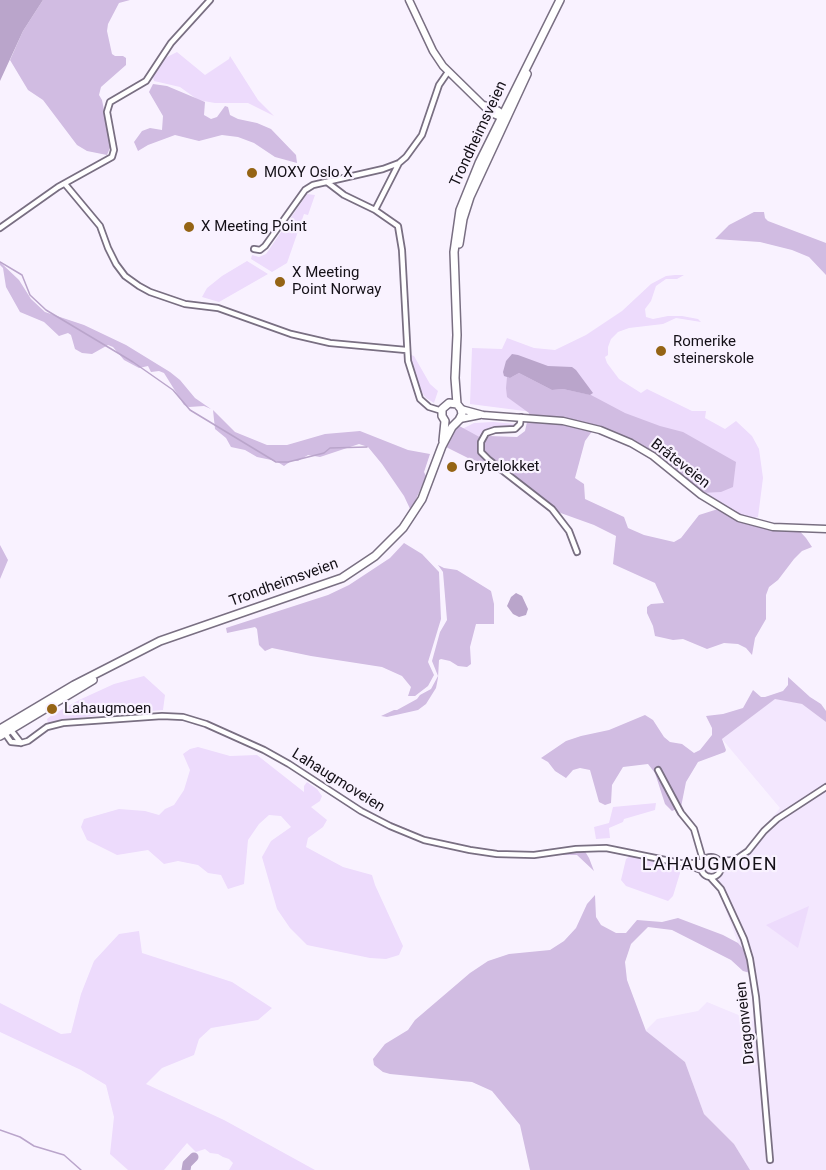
<!DOCTYPE html>
<html>
<head>
<meta charset="utf-8">
<style>
  body { margin:0 }
  canvas { display:block; background:#f9f2ff }
</style>
</head>
<body>
<canvas width="826" height="1170"></canvas>
<script>
const g = document.querySelector('canvas').getContext('2d');
g.lineJoin = 'round';
function fill(path, color) {
  g.fillStyle = color;
  g.fill(path, 'evenodd');
}
function poly(rows) {
  const path = new Path2D();
  for (const r of rows) {
    if (r.length === 3) {
      path.moveTo(r[0] + r[2], r[1]);
      path.arc(r[0], r[1], r[2], 0, 2 * Math.PI);
      continue;
    }
    path.moveTo(r[0], r[1]);
    for (let i = 2; i < r.length; i += 2) path.lineTo(r[i], r[i + 1]);
  }
  return path;
}
function trace(path, color, width, dash) {
  g.strokeStyle = color;
  g.lineWidth = width;
  g.lineCap = dash ? 'butt' : 'round';
  g.setLineDash(dash || []);
  g.stroke(path);
}
function write(font, color, halo, rows, align = 'center') {
  g.font = font + ' Roboto,sans-serif';
  g.lineWidth = 4.5;
  g.setLineDash([]);
  g.textBaseline = 'middle';
  g.strokeStyle = halo;
  g.fillStyle = color;
  for (const [text, x, y, turn = 0] of rows) {
    g.save();
    g.translate(x, y);
    g.rotate((+turn || 0) * Math.PI / 180);
    g.textAlign = isNaN(turn) ? turn : align;
    if (halo) g.strokeText(text, 0, 0);
    g.fillText(text, 0, 0);
    g.restore();
  }
}
fill(poly([
  [775,698,802,704,826,722,826,1170,750,1170,734,1144,704,1114,685,1062,645,1031,657,1019,698,1011,707,1002,753,1021,754,996,745,951,738,943,713,876,740,858,780,808,722,739]
]), '#f3e7fe');
fill(poly([
  [177,52,205,75,229,59,230,56,258,100,274,116,248,103,215,103,198,100,180,87,154,81,153,77,165,58],
  [307,194,315,195,308,215,304,214,287,263,272,272,251,259,252,255,259,257,266,254],
  [247,261,268,274,219,302,202,297,207,288,222,276],
  [675,275,684,275,677,279,666,279,656,286,651,301,645,309,646,317,653,319,668,316,682,316,698,319,701,322,676,318,663,324,629,328,618,332,611,339,608,347,608,355,605,357,607,363,619,379,641,393,647,389,692,411,706,411,705,418,725,429,736,421,752,436,759,449,763,478,758,517,752,519,725,508,632,439,540,413,470,404,472,348,502,349,507,338,534,348,555,350,586,335,622,311,651,284,666,276],
  [411,355,414,356,430,384,438,391,434,403,426,398,419,389,410,360],
  [493,422,516,424,510,428,488,430,481,437,475,449,460,430,474,423],
  [144,676,165,695,163,710,100,715,48,723,47,719,52,715,79,700,114,684],
  [198,747,230,756,257,755,304,792,304,786,307,782,317,789,322,796,320,801,311,807,327,820,323,827,308,838,306,847,343,867,372,875,375,885,403,946,399,955,386,959,370,958,307,945,290,928,277,909,262,857,271,841,291,827,281,816,269,815,259,824,248,840,244,884,228,889,221,875,208,873,198,865,178,861,164,864,148,850,117,855,87,840,81,827,84,819,119,809,145,811,159,815,165,809,174,805,184,790,190,770,183,754,190,749],
  [656,803,655,810,624,819,623,822,609,828,610,838,596,839,594,827,609,823,613,807],
  [630,856,678,866,680,873,673,896,668,901,626,886,621,880,626,859],
  [809,906,798,948,766,925],
  [139,931,142,953,232,982,272,1008,258,1020,211,1028,199,1039,194,1055,162,1068,146,1084,224,1120,315,1170,229,1170,233,1163,229,1159,223,1157,218,1154,210,1153,205,1149,196,1152,187,1143,164,1170,128,1170,110,1154,114,1117,106,1085,81,1070,0,1032,0,1003,61,1034,71,1033,81,994,94,961,119,934]
]), '#eddbfc');
fill(poly([
  [43,0,130,0,119,3,108,24,107,31,112,54,115,56,123,56,126,58,126,65,101,87,99,95,102,100,111,145,107,155,87,151,77,145,43,100,28,90,10,60,23,31],
  [153,84,167,86,205,102,204,115,211,119,217,117,225,106,228,107,230,115,238,119,257,123,271,129,296,155,297,163,275,157,254,143,238,137,222,135,199,141,175,135,148,145,138,151,134,142,142,131,150,128,162,130,163,116,149,92],
  [754,212,764,212,765,218,768,221,826,243,826,275,809,257,792,250,760,242,715,239,729,225],
  [0,262,19,280,31,299,45,312,84,325,126,345,170,372,180,380,195,398,211,409,204,406,189,407,184,405,164,373,159,371,151,372,148,366,139,368,124,360,113,347,108,345,92,354,82,353,75,349,71,335,68,333,59,336,44,322,20,312,6,287,3,268,0,265],
  [519,373,552,390,563,389,591,395,625,413,660,426,683,432,736,462,733,487,721,492,701,493,634,444,593,430,585,441,575,478,584,484,585,499,624,517,628,528,644,535,674,542,681,538,699,515,718,509,731,509,759,522,795,526,806,538,812,547,802,551,794,559,778,580,769,587,766,595,766,619,755,638,752,655,746,648,738,644,724,643,707,649,683,639,673,640,655,636,653,626,647,613,647,607,651,604,664,603,655,583,613,564,616,536,594,525,544,507,516,482,493,466,470,459,444,446,452,422,485,440,489,436,517,437,525,431,529,413,507,397,506,388,507,377,510,378],
  [213,410,235,432,267,445,287,445,325,434,360,431,408,450,430,454,424,472,426,476,414,504,415,514,412,513,404,496,382,464,368,447,359,444,320,457,308,455,298,461,291,461,284,466,276,461,257,457,245,450,231,447,226,438,215,429],
  [404,543,422,554,439,572,441,619,428,662,434,675,428,686,415,696,408,696,411,687,402,676,382,667,311,656,272,648,265,651,259,645,257,629,255,627,227,633,226,628,328,595,349,585,390,558],
  [0,545,8,560,0,579],
  [438,565,444,568,457,570,491,591,494,604,494,624,476,624,470,647,471,664,467,667,458,666,450,661,441,659,439,660,438,678,436,688,426,704,418,710,387,717,381,716,394,710,397,710,417,699,420,695,431,689,438,676,432,661,440,632,447,620,443,572],
  [788,677,810,697,821,704,826,711,826,722,802,704,775,699,722,739,726,750,725,752,698,762,686,782,681,807,672,811,665,804,655,773,648,764,623,767,612,785,611,803,605,805,599,802,590,770,580,768,573,770,566,778,555,771,548,762,541,758,566,741,581,736,609,730,645,715,653,720,664,737,670,742,682,744,694,753,700,750,712,735,712,728,706,716,723,714,743,708,753,690,761,697,765,697,783,691,788,685],
  [373,815,410,830,418,836,446,845,485,851,567,852,583,848,589,858,594,871,577,855,495,854,474,852,434,843,407,834,373,818],
  [595,895,596,917,601,925,616,933,626,933,637,920,662,922,678,918,723,935,738,943,745,951,750,973,743,971,731,960,672,930,648,927,631,944,625,962,627,980,646,1031,685,1062,704,1114,734,1144,750,1170,530,1170,520,1125,492,1091,472,1082,390,1074,383,1072,374,1065,373,1059,385,1044,408,1030,415,1020,470,973,488,961,509,954,550,950,564,941,576,928,587,904]
]), '#d1bce2');
fill(poly([
  [0,0,43,0,23,31,0,81],
  [512,354,518,355,548,366,572,367,576,370,593,393,590,395,563,389,552,390,519,373,510,378,504,376,503,372,506,361],
  [516,593,522,596,528,609,526,615,519,617,513,614,507,606,511,597]
]), '#baa5cb');
trace(poly([
  [0,262,22,275,30,295,46,310,133,362,173,390,190,410,276,462,288,462,324,453,330,448,367,447],
  [0,1130,20,1137,34,1146,64,1155,81,1170]
]), '#baa5cb', 1.5);
trace(poly([
  [186,1170,187,1164,194,1157]
]), '#baa5cb', 9);
const minor = poly([
  [327,182,344,195,375,210,398,226,402,250,408,361,420,399,429,407,442,411],
  [65,184,100,226,108,248,116,264,125,276,139,286,150,292,185,304,218,308,291,334,330,343,406,350],
  [375,210,399,163],
  [0,228,58,187,112,157,114,150,107,112,110,102,146,81,171,43,210,0],
  [254,249,260,250,265,246,305,190,313,185,383,169,399,163,406,157,422,135,439,85,448,72],
  [521,417,520,424,515,429,495,430,486,433,481,442,481,452,489,460,552,509,569,531,577,552],
  [10,729,21,743],
  [4,732,11,742,21,743,28,741,47,727,63,723,162,716,183,717,206,724,264,750,289,764,361,811,390,826,424,840,470,850,497,854,534,855,576,849,606,848,685,864,701,870],
  [658,770,681,813,694,829,703,860],
  [711,867,10],
  [719,861,736,860],
  [685,864,702,862],
  [719,871,748,851,764,831,777,819,826,787],
  [710,877,721,889,744,939,750,959,756,997,770,1160]
]);
const secondary = poly([
  [409,0,433,51,443,66,491,113,503,118],
  [484,105,497,110,507,117],
  [461,409,483,415,563,421,600,430,631,443,653,456,701,495,739,518,773,527,826,529],
  [460,419,480,415]
]);
const primary = poly([
  [459,244,463,219,470,197,527,74],
  [443,441,445,421,442,416,442,409,449,403,457,404],
  [0,729,74,685,160,641,342,578,375,556,403,528,422,499,442,446,452,427,459,420,462,414,461,409,457,404,455,378,457,335,454,252,460,210,479,163,560,0],
  [0,736,93,680]
]);
trace(minor, '#796f82', 8);
trace(secondary, '#796f82', 9);
trace(primary, '#796f82', 10);
trace(minor, '#fff', 4.5);
trace(secondary, '#fff', 6);
trace(primary, '#fff', 7);
for (const [x, y, r, color] of [
  [252,173,6,"#956415"],
  [189,227,6,"#956415"],
  [280,282,6,"#956415"],
  [661,351,6,"#956415"],
  [452,467,6,"#956415"],
  [52,709,6,"#956415"]
]) {
  const dot = new Path2D();
  dot.arc(x, y, r, 0, 2 * Math.PI);
  g.fillStyle = color;
  g.fill(dot);
  trace(dot, '#f9f2ff', 2);
}
write('15px', '#151118', '#f9f2ff', [
  ["Trondheimsveien",479,134,-65],
  ["Bråteveien",680,464,38],
  ["Trondheimsveien",284,583,-20],
  ["Lahaugmoveien",338,781,32],
  ["Dragonveien",746,1023,-96]
]);
write('15px', '#151118', '#f9f2ff', [
  ["MOXY Oslo X",264,173],
  ["X Meeting Point",201,227],
  ["X Meeting",292,273],
  ["Point Norway",292,290],
  ["Romerike",673,342],
  ["steinerskole",673,359],
  ["Grytelokket",464,467],
  ["Lahaugmoen",64,709]
], 'left');
g.letterSpacing = '1.5px';
write('18px', '#151118', '#f9f2ff', [
  ["LAHAUGMOEN",710,865]
]);
g.letterSpacing = '0px';
</script>
</body>
</html>
